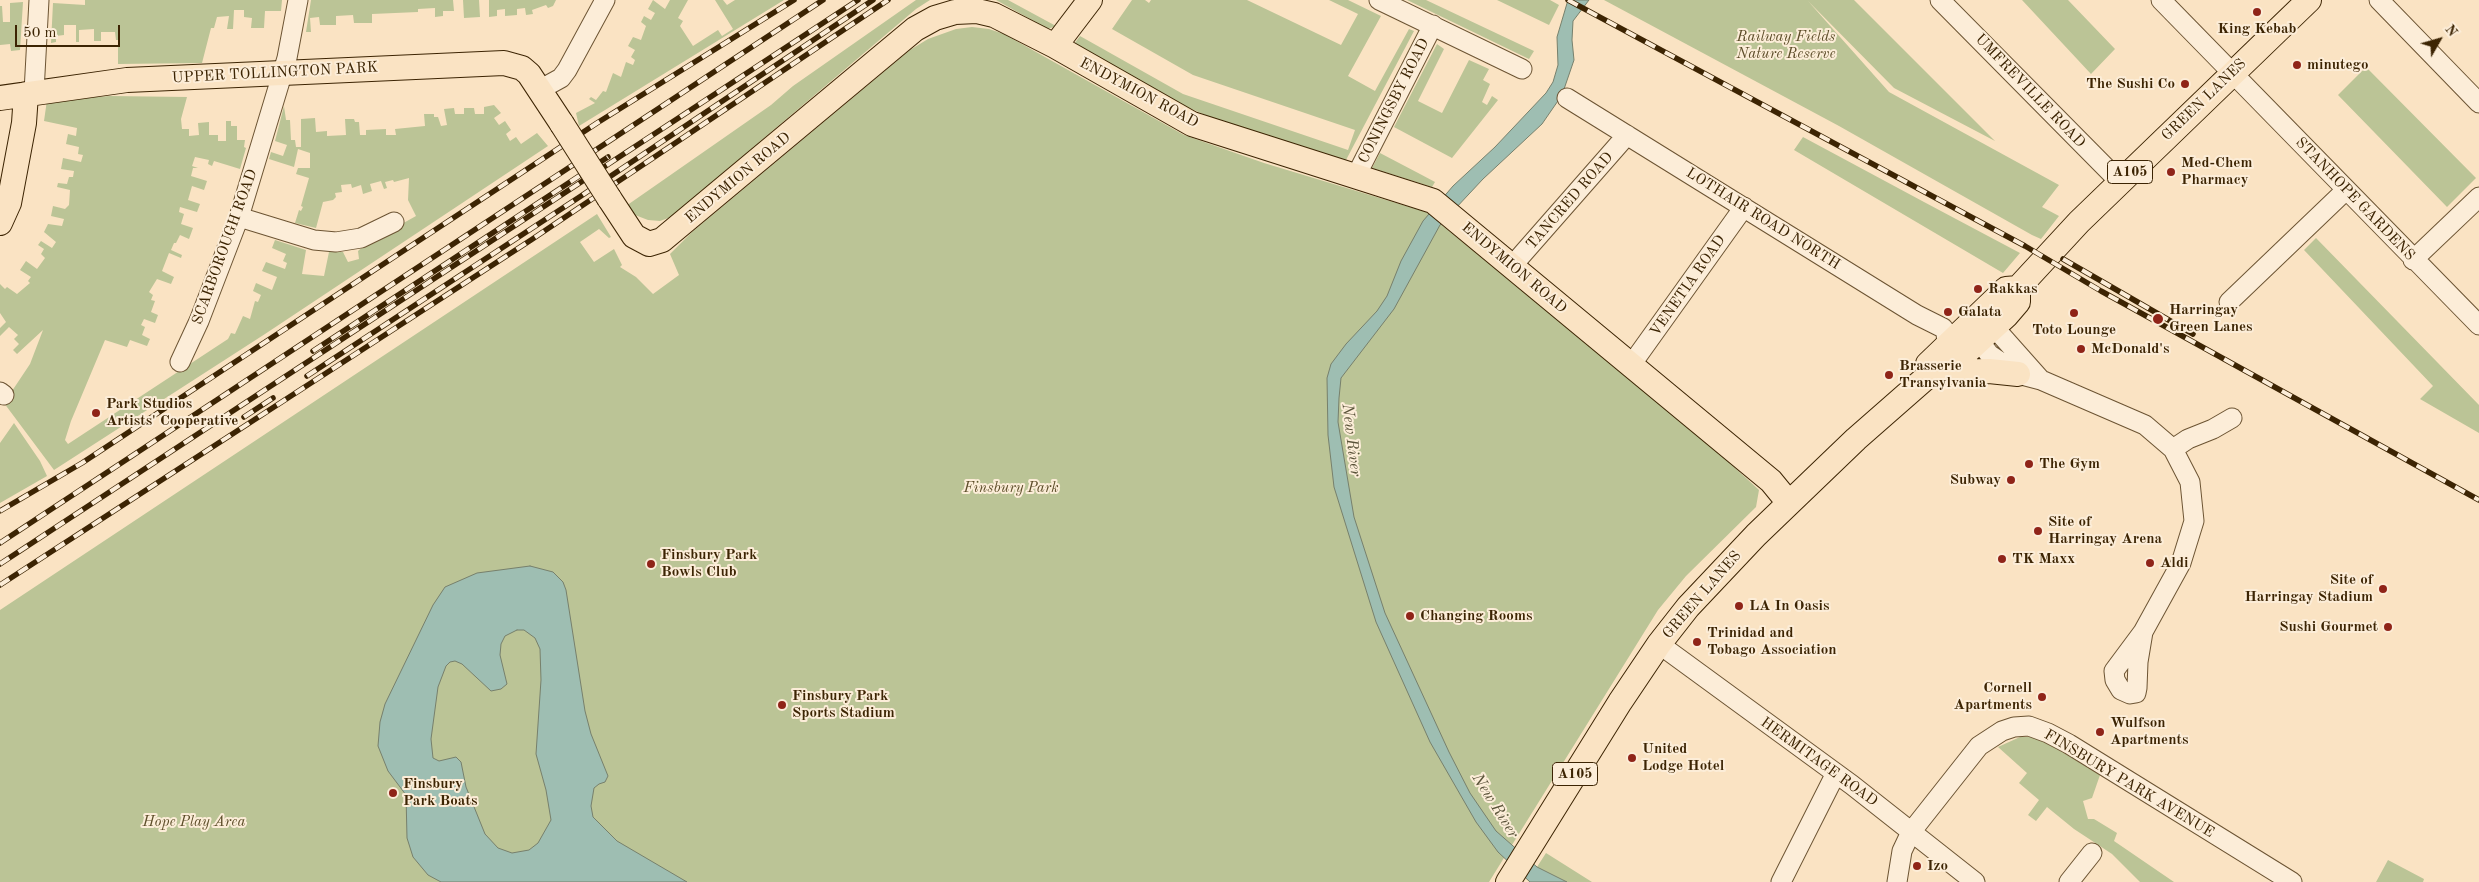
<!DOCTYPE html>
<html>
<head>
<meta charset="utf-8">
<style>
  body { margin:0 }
  #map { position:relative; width:2479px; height:882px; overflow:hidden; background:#fae3c3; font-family:"Old Standard TT",serif }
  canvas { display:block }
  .north { position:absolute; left:2414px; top:15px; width:50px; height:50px; -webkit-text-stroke:4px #fcedd8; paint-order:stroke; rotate:52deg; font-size:14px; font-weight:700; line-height:20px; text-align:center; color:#3c2403 }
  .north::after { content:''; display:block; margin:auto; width:18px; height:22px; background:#3c2403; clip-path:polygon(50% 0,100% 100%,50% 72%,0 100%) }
  .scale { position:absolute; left:15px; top:25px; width:105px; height:22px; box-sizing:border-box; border:2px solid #3c2403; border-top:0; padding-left:6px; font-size:15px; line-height:18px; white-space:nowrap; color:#3c2403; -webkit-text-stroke:4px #fcedd8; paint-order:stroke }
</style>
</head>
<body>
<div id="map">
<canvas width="2479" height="882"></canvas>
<div class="north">N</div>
<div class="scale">50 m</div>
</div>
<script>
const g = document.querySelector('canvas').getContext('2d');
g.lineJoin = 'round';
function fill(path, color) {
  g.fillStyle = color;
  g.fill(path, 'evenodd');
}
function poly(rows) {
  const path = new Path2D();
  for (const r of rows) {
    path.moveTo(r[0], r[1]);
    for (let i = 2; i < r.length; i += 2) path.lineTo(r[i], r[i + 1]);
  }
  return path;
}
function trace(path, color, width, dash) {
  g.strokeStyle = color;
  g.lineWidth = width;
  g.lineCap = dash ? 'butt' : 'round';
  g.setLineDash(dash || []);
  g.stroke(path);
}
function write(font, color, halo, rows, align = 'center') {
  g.font = font + ' "Old Standard TT",serif';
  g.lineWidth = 4;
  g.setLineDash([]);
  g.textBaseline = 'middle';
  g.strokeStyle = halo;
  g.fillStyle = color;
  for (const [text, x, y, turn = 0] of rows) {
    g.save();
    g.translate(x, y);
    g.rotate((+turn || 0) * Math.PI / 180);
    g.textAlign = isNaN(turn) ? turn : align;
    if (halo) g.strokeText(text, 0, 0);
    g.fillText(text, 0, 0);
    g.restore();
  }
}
fill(poly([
  [85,0,282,0,281,11,265,11,264,28,251,28,252,18,244,17,244,10,234,10,233,29,227,29,229,16,217,17,214,28,211,28,202,63,118,64,118,40,116,40,115,32,101,32,101,41,94,41,94,29,79,30,79,42,76,42,76,25,64,25,64,35,56,36,56,42,51,43,53,3,85,5],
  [311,0,453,0,454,11,443,11,443,16,435,17,435,8,418,9,418,12,372,14,372,23,354,23,353,15,336,16,336,25,320,25,319,17,310,18,311,32,306,32],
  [463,0,479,0,480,17,464,18],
  [489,0,556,0,553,6,548,8,546,5,532,10,533,14,526,15,525,8,517,9,517,15,505,16,505,9,497,10,497,16,489,17],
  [653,0,665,9,670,0,688,0,678,18,683,21,680,26,693,46,718,30,722,36,733,29,715,0,723,0,727,5,735,0,784,0,579,126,576,113,595,103,589,99,591,97,596,100,603,91,606,92,613,73,621,77,626,62,633,65,635,60,631,57,635,50,628,46,633,37,641,40,646,26,641,22,644,16,651,20,655,13,648,9],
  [916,0,930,0,916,9,671,217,660,221,648,220,635,215,626,206,771,105,793,86],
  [996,0,1008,0,1056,26,1048,29],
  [1132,0,1145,0,1149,3,1151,0,1247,0,1341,45,1358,14,1329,0,1348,0,1381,16,1348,76,1375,91,1409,29,1414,31,1346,160,1210,117,1178,103,1074,44,1080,36,1183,94,1348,150,1355,130,1193,75,1112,29],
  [1407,0,1426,0,1534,51,1529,59],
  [1497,0,1550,0,1559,5,1549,25],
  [1604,0,1854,0,1995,141,1894,88,1808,1,1889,92,2059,185,2042,207,2059,216,2041,239,2032,235,1839,126],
  [2022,0,2068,0,2115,49,2091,74],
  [23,2,20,50,11,51,10,44,0,45,0,6,2,6,3,22,10,22,10,3],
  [972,27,989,29,1004,34,1184,135,1264,163,1426,212,1720,454,1759,490,1756,507,1686,576,1658,610,1489,882,0,882,0,610,597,214,611,237,609,238,599,229,580,242,594,262,614,249,622,265,620,267,636,277,653,294,679,275,670,254,692,232,910,50,928,39,956,29],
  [1437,44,1444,49,1418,101,1442,113,1469,60,1489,69,1483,80,1490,84,1482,102,1487,105,1492,96,1498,100,1452,158,1394,127],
  [2366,67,2476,178,2447,207,2338,95],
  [110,96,187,97,181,119,182,129,189,129,189,136,199,135,198,123,209,122,209,135,218,135,218,141,226,141,226,121,231,121,231,126,237,126,237,140,245,140,244,147,246,148,240,169,214,161,212,166,208,164,209,160,195,157,192,166,198,168,193,168,191,176,207,181,204,190,192,186,188,200,200,204,197,212,180,207,179,212,184,214,181,224,193,228,189,239,180,235,176,243,174,243,171,250,182,255,181,258,169,253,162,271,174,277,171,284,157,279,149,292,153,295,151,300,155,301,151,312,158,315,155,323,144,319,141,325,145,327,142,335,150,339,147,346,130,340,127,347,105,340,71,421,65,440,68,444,228,339,231,333,235,334,243,316,250,319,255,301,258,302,261,295,253,291,256,283,272,290,277,277,262,271,266,262,285,269,287,263,283,261,286,254,272,248,275,240,306,250,302,274,324,276,329,252,343,252,348,262,359,259,358,251,366,244,416,216,408,200,409,178,394,182,393,180,385,182,387,188,384,189,381,181,370,184,372,191,363,194,361,185,352,188,351,184,341,185,342,192,335,193,336,197,333,200,323,202,316,228,295,223,299,210,301,211,303,207,301,206,309,178,296,174,298,168,310,168,310,153,298,149,294,167,269,159,271,152,283,156,287,145,275,141,284,106,286,120,290,120,291,140,295,140,296,147,301,147,301,119,315,118,316,132,327,131,327,136,346,135,345,119,354,119,355,122,359,122,360,135,366,135,366,130,386,129,386,135,396,135,395,129,425,126,424,114,434,114,434,117,438,117,441,126,447,125,444,109,454,108,455,114,464,114,464,108,474,108,475,114,484,114,484,107,494,105,501,113,494,118,499,125,505,121,511,130,506,134,510,141,516,137,521,144,537,133,548,146,265,334,54,470,4,403,30,364,43,330,17,354,13,350,19,344,14,339,18,335,9,327,0,336,0,328,6,322,0,313,0,284,5,289,7,287,17,294,30,283,28,281,31,277,20,270,26,261,37,269,45,258,41,254,44,249,38,245,41,241,52,248,56,242,44,232,48,224,62,226,64,219,51,216,53,206,65,209,69,205,70,190,57,187,58,183,67,184,69,177,73,177,74,171,61,169,63,158,81,162,83,155,78,154,79,147,66,144,68,134,76,136,77,128,44,121,47,100],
  [1803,137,1924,202,2020,253,2003,273,1794,150],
  [1380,153,1420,174,1435,182,1432,187,1372,168],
  [2316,238,2479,405,2479,433,2420,399,2433,386,2304,250],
  [14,423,40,461,47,476,0,503,0,443],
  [2020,737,2030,737,2048,743,2100,775,2092,798,2083,801,2088,819,2094,819,2117,833,2114,841,2174,882,2140,882,2112,854,2074,829,2047,807,2036,821,2028,815,2039,800,2019,783,2027,773,1998,747],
  [1546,853,1592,882,1567,882,1537,867],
  [2388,860,2424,879,2423,882,2376,882]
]), '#bbc496');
const water = poly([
  [1568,0,1589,0,1573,21,1572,40,1574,60,1562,95,1542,124,1483,179,1440,225,1394,309,1341,378,1339,398,1338,422,1354,517,1385,613,1449,752,1470,793,1496,831,1537,867,1567,882,1530,882,1498,852,1476,822,1430,742,1376,622,1334,487,1328,435,1327,378,1331,364,1346,344,1377,311,1387,296,1401,261,1423,221,1453,186,1495,147,1546,93,1553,82,1558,65,1557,37,1568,0],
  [530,566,553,572,563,582,566,590,585,711,591,734,608,776,605,782,599,784,594,788,591,806,593,817,617,841,687,882,441,882,428,875,413,857,407,838,406,795,388,771,378,746,380,722,385,704,433,605,445,587,477,573,530,566],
  [517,630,524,630,535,638,540,649,541,680,536,754,546,790,551,820,538,843,529,850,512,853,498,848,485,834,466,787,461,762,456,757,439,761,433,758,431,739,438,687,446,666,450,662,455,661,462,664,491,691,501,689,507,684,500,655,501,644,505,636,517,630]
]);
fill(water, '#9ebeb2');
trace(water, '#77806c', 1);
const minor = poly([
  [1379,0,1522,69],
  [1940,0,2120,182],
  [2161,0,2479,325],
  [2379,0,2479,103],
  [541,89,561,78,567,70,605,0],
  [34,92,39,0],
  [1567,98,1917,315,1943,328,1946,332,1947,347],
  [1356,176,1433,25],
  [239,217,314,240,336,242,361,238,394,222],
  [2413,260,2479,197],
  [1512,266,1627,135],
  [2229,302,2346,190],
  [1985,317,2041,380],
  [1972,331,1989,354,2018,374,2041,380,2145,425,2173,449,2190,482,2194,521,2181,563,2143,632,2114,671,2115,680,2121,690,2130,694,2136,693,2137,688,2138,662,2143,632],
  [180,362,199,321,239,217,287,58,298,0],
  [1631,365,1744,207],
  [0,392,4,395],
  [2173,449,2188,439,2213,429,2232,418],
  [1659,644,1852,785,1975,882],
  [1781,882,1836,773],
  [1897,882,1902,851,1911,832,1979,746,2002,731,2014,727,2029,726,2048,733,2069,744,2292,882],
  [2069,882,2092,853]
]);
const major = poly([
  [1055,46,1090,0],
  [0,98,127,80,504,63,522,68,529,74,562,124],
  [609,198,634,236,649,244,662,240,915,29,935,18,955,12,977,11,994,15,1055,46,1192,124,1433,201,1771,481,1789,503],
  [0,223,9,203,24,123,26,94],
  [1945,372,1989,371,2018,374],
  [1929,375,1928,364,2006,289,2018,288],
  [1508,882,1620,702,1659,644,1688,607,1756,535,1856,439,1929,375,1945,372,2006,316,2018,302,2018,288,2079,222,2309,0]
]);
trace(minor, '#6c5433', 21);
trace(major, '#3c2403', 26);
trace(minor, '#fcedd8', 19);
trace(major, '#fae3c3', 24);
const rail = poly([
  [1568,0,2025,246,2101,291,2479,500],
  [2063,259,2193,334],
  [313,351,608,157],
  [307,376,581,196,873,0],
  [244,417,273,398],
  [0,511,82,463,597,123,794,0],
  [0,543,823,0],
  [0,564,858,0],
  [0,585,531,240,888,0]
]);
trace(rail, '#3c2403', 5.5);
trace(rail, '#fcedd8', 4, [11]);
const majorBridge = poly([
  [562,124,609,198]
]);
trace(majorBridge, '#3c2403', 26, []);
trace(majorBridge, '#fae3c3', 24);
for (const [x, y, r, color] of [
  [2257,12,5,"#8f2418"],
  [2297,65,5,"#8f2418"],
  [2185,84,5,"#8f2418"],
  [2171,172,5,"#8f2418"],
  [1978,289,5,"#8f2418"],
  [1948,312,5,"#8f2418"],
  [2074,313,5,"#8f2418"],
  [2158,319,6,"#8f2418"],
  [2081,349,5,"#8f2418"],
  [1889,375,5,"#8f2418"],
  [96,413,5,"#8f2418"],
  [2029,464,5,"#8f2418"],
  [2011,480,5,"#8f2418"],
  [2038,531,5,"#8f2418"],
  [2002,559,5,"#8f2418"],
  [2150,563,5,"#8f2418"],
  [651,564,5,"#8f2418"],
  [2383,589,5,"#8f2418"],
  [1739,606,5,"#8f2418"],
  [1410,616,5,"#8f2418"],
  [2388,627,5,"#8f2418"],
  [1697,642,5,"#8f2418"],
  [2042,697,5,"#8f2418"],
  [782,705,5,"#8f2418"],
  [2100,732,5,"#8f2418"],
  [1632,758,5,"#8f2418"],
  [393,793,5,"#8f2418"],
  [1917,866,5,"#8f2418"]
]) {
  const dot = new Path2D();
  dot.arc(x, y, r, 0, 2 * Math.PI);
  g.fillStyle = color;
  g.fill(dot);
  trace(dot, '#fcedd8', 2);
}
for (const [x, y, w] of [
  [2130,172,45],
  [1575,774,45]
]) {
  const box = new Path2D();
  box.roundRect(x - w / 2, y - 11.5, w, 23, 4);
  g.fillStyle = '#fcedd8';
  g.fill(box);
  trace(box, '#3c2403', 1);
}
write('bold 14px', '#3c2403', null, [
  ["A105",2130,172],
  ["A105",1575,774]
]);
write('bold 15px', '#3c2403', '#fcedd8', [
  ["King Kebab",2257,29,"center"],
  ["minutego",2307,65],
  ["The Sushi Co",2175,84,"right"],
  ["Med-Chem",2181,163],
  ["Pharmacy",2181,180],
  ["Rakkas",1988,289],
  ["Harringay",2169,310],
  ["Green Lanes",2169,327],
  ["Galata",1958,312],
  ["Toto Lounge",2074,330,"center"],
  ["McDonald's",2091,349],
  ["Brasserie",1899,366],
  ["Transylvania",1899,383],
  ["Park Studios",106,404],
  ["Artists' Cooperative",106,421],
  ["The Gym",2039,464],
  ["Subway",2001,480,"right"],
  ["Site of",2048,522],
  ["Harringay Arena",2048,539],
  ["Finsbury Park",661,555],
  ["Bowls Club",661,572],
  ["TK Maxx",2012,559],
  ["Aldi",2160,563],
  ["Site of",2373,580,"right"],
  ["Harringay Stadium",2373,597,"right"],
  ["LA In Oasis",1749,606],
  ["Changing Rooms",1420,616],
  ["Sushi Gourmet",2378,627,"right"],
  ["Trinidad and",1707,633],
  ["Tobago Association",1707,650],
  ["Cornell",2032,688,"right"],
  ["Apartments",2032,705,"right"],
  ["Finsbury Park",792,696],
  ["Sports Stadium",792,713],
  ["Wulfson",2110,723],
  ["Apartments",2110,740],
  ["United",1642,749],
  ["Lodge Hotel",1642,766],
  ["Finsbury",403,784],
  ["Park Boats",403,801],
  ["Izo",1927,866]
], 'left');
write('italic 15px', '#5c4c28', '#fcedd8', [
  ["Railway Fields",1786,37],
  ["Nature Reserve",1786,54],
  ["Finsbury Park",1011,488],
  ["Hope Play Area",194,822]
]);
write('15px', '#3c2403', '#fcedd8', [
  ["UPPER TOLLINGTON PARK",275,73,-3],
  ["UMFREVILLE ROAD",2030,91,46],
  ["ENDYMION ROAD",1139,93,28],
  ["GREEN LANES",2204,100,-44],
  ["CONINGSBY ROAD",1394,101,-63],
  ["ENDYMION ROAD",738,178,-40],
  ["STANHOPE GARDENS",2355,199,46],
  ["TANCRED ROAD",1570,201,-49],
  ["LOTHAIR ROAD NORTH",1763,219,32],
  ["SCARBOROUGH ROAD",225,247,-70],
  ["ENDYMION ROAD",1514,268,40],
  ["VENETIA ROAD",1688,286,-55],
  ["GREEN LANES",1702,595,-49],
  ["HERMITAGE ROAD",1819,762,36],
  ["FINSBURY PARK AVENUE",2129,784,31]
]);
write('italic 16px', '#595238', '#fcedd8', [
  ["New River",1351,440,83],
  ["New River",1495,806,58]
]);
</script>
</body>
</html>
